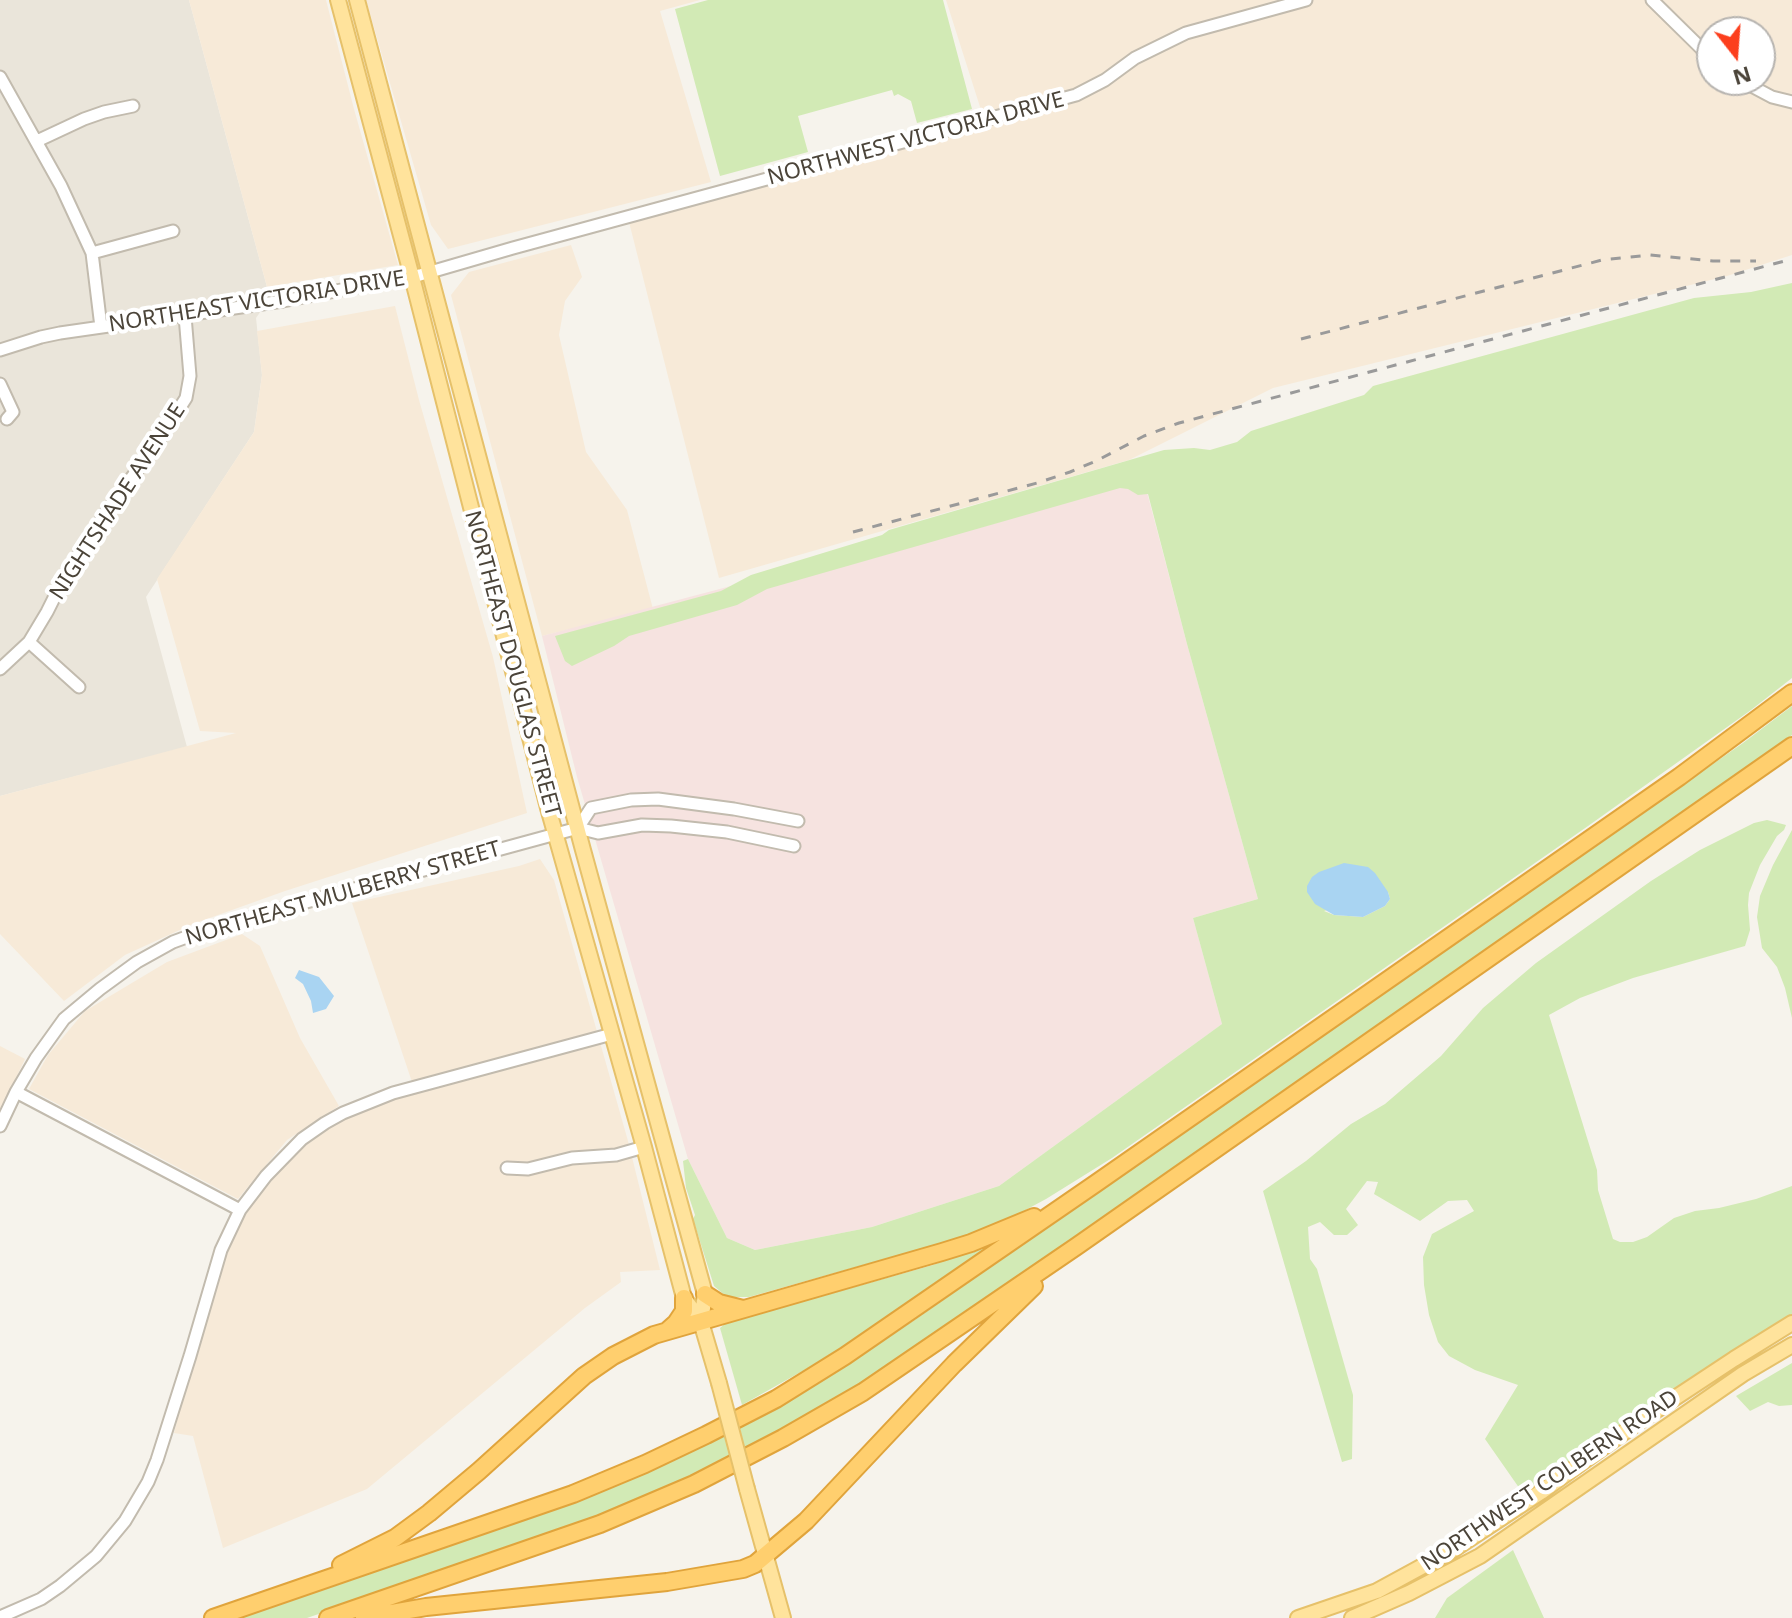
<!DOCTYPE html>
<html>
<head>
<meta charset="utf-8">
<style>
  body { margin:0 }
  #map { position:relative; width:1792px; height:1618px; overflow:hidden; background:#f6f3ec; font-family:"Noto Sans",sans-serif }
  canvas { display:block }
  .north { position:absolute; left:1696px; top:16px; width:80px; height:80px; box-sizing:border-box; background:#fff; border:2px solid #b7b4b0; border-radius:50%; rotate:163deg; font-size:22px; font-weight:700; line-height:32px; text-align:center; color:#4b4439 }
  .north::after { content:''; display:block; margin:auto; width:28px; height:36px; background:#fc3f1d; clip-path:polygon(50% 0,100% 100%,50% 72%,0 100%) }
</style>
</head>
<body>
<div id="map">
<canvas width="1792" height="1618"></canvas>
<div class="north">N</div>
</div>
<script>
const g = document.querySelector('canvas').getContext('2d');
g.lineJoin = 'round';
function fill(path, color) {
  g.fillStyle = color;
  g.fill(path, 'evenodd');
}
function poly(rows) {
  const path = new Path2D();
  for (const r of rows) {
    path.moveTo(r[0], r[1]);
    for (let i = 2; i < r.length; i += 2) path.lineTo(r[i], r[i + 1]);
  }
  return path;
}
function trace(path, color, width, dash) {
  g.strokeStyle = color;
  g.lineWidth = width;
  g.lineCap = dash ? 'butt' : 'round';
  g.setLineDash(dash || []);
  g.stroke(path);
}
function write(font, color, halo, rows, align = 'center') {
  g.font = font + ' "Noto Sans",sans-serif';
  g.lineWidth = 8;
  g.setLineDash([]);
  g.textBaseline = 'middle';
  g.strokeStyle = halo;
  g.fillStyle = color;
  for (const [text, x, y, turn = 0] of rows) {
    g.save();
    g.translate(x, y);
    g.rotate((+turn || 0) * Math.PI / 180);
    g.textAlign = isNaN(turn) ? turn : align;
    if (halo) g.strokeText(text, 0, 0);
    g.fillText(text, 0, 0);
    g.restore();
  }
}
fill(poly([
  [0,0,189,0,270,298,256,318,262,375,254,432,146,597,187,747,0,796]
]), '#eae5da');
fill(poly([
  [189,0,326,0,354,109,398,265,267,287],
  [366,0,700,0,660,11,711,182,448,249,431,225],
  [946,0,1792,0,1792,255,1727,276,1273,388,1129,460,719,578,628,218,981,110],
  [1712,32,1760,32,1760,80,1712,80],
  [571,245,582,277,565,301,559,335,586,452,627,510,653,609,542,636,451,295,469,272],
  [395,306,419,400,493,657,527,813,285,891,193,924,125,955,64,1001,0,934,0,796,236,733,200,731,157,579,254,432,262,375,257,331],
  [540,859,554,880,628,1141,660,1270,620,1272,621,1282,585,1308,367,1489,223,1548,193,1436,174,1433,211,1285,240,1210,300,1142,341,1110,414,1088,352,903,519,866],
  [242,934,260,946,300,1038,339,1106,287,1140,238,1199,29,1089,48,1055,85,1011,167,962],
  [0,1046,25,1059,0,1112]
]), '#f7ead8');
fill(poly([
  [1143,477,1187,644,1258,899,1193,918,1222,1024,999,1186,872,1227,755,1250,727,1238,688,1159,577,777,542,636]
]), '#f6e3e0');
fill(poly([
  [708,0,943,0,972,109,917,123,911,101,898,94,894,96,892,90,798,116,808,152,720,176,675,9],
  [1792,283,1792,678,1751,710,1588,826,1112,1158,1046,1199,1005,1221,970,1235,749,1297,727,1297,714,1286,693,1219,695,1215,686,1188,683,1161,688,1159,727,1238,755,1250,872,1227,999,1186,1222,1024,1193,918,1258,899,1187,644,1148,494,1138,495,1128,489,1120,488,767,589,737,605,629,636,614,646,572,666,565,661,555,636,721,591,751,575,882,535,889,530,1164,450,1194,448,1210,450,1237,442,1251,431,1364,395,1373,386,1694,298,1751,292],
  [1388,892,1390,899,1385,906,1363,917,1334,915,1324,911],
  [1792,706,1792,735,1751,766,1020,1277,854,1387,790,1426,689,1477,583,1522,490,1555,307,1618,231,1618,582,1497,859,1355,913,1321,1743,743],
  [1767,820,1786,825,1784,830,1777,836,1760,865,1749,893,1748,905,1750,930,1745,946,1633,978,1580,998,1549,1015,1597,1170,1598,1190,1613,1239,1620,1242,1633,1242,1647,1237,1674,1218,1695,1211,1719,1208,1756,1199,1792,1186,1792,1318,1527,1494,1522,1492,1485,1439,1518,1385,1475,1370,1449,1356,1438,1342,1429,1315,1424,1285,1423,1257,1432,1234,1474,1211,1467,1200,1448,1201,1420,1221,1374,1194,1378,1182,1367,1181,1346,1209,1358,1225,1347,1235,1334,1235,1320,1222,1308,1227,1310,1259,1317,1269,1353,1395,1352,1459,1342,1462,1263,1191,1306,1161,1351,1124,1385,1104,1441,1056,1483,1008,1536,963,1651,881,1700,850,1754,823],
  [1792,830,1792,1018,1785,988,1777,967,1762,948,1757,917,1760,896,1773,865],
  [1001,1239,927,1292,861,1335,806,1369,742,1405,720,1328,726,1323,933,1265],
  [1792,1363,1792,1405,1779,1406,1768,1402,1750,1411,1736,1396],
  [1513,1550,1544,1618,1435,1618,1447,1598]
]), '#d2eab5');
fill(poly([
  [1344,863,1368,867,1375,873,1388,892,1390,899,1385,906,1363,917,1334,915,1315,904,1307,892,1307,886,1312,877,1319,872],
  [299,970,319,977,334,996,326,1009,313,1013,311,1001,303,984,295,978]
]), '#a9d4f2');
const minor = poly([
  [1652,0,1712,59],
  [0,77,61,186,92,253,101,327],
  [1740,80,1772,97,1792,102],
  [37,141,84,119,104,112,133,106],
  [92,253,173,231],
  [0,350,41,337,60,333,283,301,420,275,513,248,1076,95,1105,80,1135,58,1186,33,1306,0],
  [0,384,13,412,7,419],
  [29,642,79,687],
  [0,669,29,642,47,612,67,572,105,514,155,446,186,398,190,376,185,316],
  [578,828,591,808,631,800,658,799,734,809,798,821],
  [16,1092,240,1210],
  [0,1126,16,1092,36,1058,64,1019,100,989,137,962,173,942,211,928,578,828,598,833,642,825,671,826,727,832,794,846],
  [507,1168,528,1169,572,1158,616,1155,644,1147],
  [0,1617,41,1599,60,1586,96,1556,125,1521,148,1482,157,1460,190,1356,221,1250,240,1210,266,1176,302,1139,325,1123,343,1113,393,1093,612,1034]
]);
const major = poly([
  [338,0,412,277,548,808,644,1147,684,1298,701,1322,719,1383],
  [357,0,583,850,705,1294,701,1322],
  [747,1489,783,1618],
  [1298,1618,1377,1591,1456,1548,1541,1492,1637,1423,1734,1359,1792,1323],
  [1352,1618,1409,1593,1480,1556,1743,1374,1792,1345]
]);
const highway = poly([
  [705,1294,719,1303,743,1309],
  [667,1331,676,1323,684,1311,684,1298],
  [341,1565,395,1538,429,1513,479,1471,584,1376,613,1356,654,1335,942,1252,971,1243,1034,1217],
  [213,1618,573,1494,645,1464,706,1435,776,1399,845,1356,1095,1184,1679,777,1792,693],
  [328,1618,600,1524,694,1484,783,1438,863,1392,1077,1246,1792,746],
  [364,1618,426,1607,667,1582,743,1569,755,1564,806,1521,954,1364,1034,1286]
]);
trace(minor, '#c2bbae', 15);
trace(major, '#e6c16a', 18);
trace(highway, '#e0a43c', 20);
trace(minor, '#fff', 11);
trace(major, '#ffe39c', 14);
trace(highway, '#ffcf6e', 16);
trace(poly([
  [1301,339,1602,260,1650,255,1713,261,1756,261],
  [853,532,1037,483,1070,472,1096,461,1144,436,1179,423,1792,259]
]), '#9a9a9a', 3, [10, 10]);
const majorBridge = poly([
  [719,1383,747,1489]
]);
trace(majorBridge, '#e6c16a', 18, []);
trace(majorBridge, '#ffe39c', 14);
write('22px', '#4b4439', '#fff', [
  ["NORTHWEST VICTORIA DRIVE",916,139,-15],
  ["NORTHEAST VICTORIA DRIVE",257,302,-9],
  ["NIGHTSHADE AVENUE",118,502,-57],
  ["NORTHEAST DOUGLAS STREET",512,664,75],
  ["NORTHEAST MULBERRY STREET",343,894,-16],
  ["NORTHWEST COLBERN ROAD",1550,1481,-34]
]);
</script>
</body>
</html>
